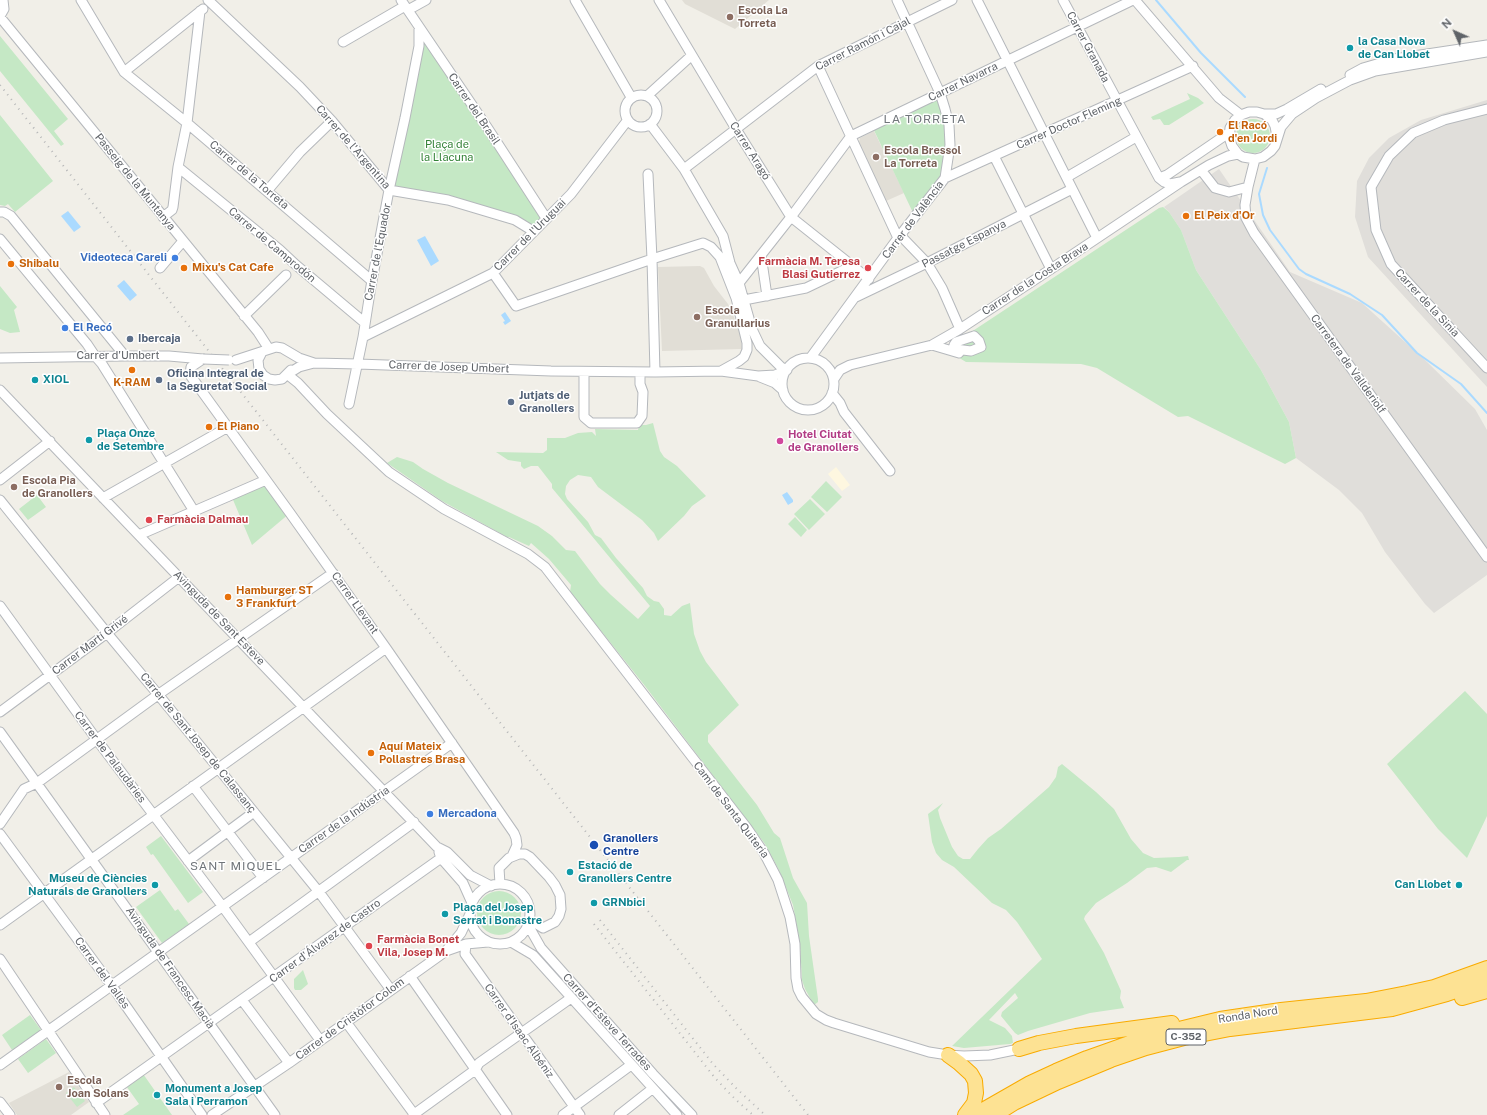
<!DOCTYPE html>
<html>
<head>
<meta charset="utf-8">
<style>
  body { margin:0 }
  #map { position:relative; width:1487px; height:1115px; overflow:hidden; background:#f1efe8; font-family:"Public Sans",sans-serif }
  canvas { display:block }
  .north { position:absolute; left:1435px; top:12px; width:40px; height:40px; -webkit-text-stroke:3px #fff; paint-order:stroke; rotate:315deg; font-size:11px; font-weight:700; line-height:16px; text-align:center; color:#5f6368 }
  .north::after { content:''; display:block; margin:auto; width:14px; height:18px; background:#5f6368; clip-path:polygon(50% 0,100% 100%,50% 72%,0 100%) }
</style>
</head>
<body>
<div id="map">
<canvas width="1487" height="1115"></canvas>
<div class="north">N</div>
</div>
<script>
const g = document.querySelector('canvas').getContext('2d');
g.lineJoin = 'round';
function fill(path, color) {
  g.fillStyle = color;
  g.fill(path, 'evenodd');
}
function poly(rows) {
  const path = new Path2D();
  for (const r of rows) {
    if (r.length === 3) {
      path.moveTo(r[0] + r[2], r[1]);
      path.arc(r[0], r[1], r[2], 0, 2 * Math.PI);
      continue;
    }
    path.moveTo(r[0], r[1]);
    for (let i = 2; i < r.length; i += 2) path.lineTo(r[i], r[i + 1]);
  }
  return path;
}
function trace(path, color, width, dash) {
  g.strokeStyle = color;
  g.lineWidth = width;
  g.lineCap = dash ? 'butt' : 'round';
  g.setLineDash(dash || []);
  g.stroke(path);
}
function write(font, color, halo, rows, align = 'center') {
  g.font = font + ' "Public Sans",sans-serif';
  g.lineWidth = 3;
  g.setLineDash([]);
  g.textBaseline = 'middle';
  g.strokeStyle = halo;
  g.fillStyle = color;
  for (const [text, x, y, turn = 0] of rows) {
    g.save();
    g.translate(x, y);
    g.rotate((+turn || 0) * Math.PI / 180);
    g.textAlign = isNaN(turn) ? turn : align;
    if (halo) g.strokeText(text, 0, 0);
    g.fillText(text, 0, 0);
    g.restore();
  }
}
fill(poly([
  [836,467,850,485,842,491,828,474]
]), '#fef7e0');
fill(poly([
  [1487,100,1487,387,1368,257,1355,217,1357,181,1369,158,1389,138,1421,120],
  [1219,169,1290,272,1362,303,1425,360,1475,409,1487,430,1487,575,1434,613,1425,604,1385,552,1362,513,1339,490,1296,458,1289,422,1261,370,1196,270,1181,230,1169,212,1164,207]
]), '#e0deda');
fill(poly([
  [682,0,769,0,735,29,685,4],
  [874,131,904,193,886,201,859,142,860,138],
  [700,266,704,268,714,286,728,304,741,333,742,349,662,351,658,267],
  [69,1072,89,1102,71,1115,17,1115,9,1103]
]), '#e1ded6');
fill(poly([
  [419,29,546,218,533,231,515,220,389,190],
  [0,36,68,119,54,131,64,144,61,146,0,71],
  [940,93,949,125,945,178,915,217,872,126],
  [1187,93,1198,98,1204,103,1169,125,1164,125,1160,119,1153,120,1151,117,1190,99],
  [0,115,53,181,15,212,8,204,5,206,0,205],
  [1253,136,17],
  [1163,207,1169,212,1181,230,1196,270,1261,370,1289,422,1296,458,1285,464,1188,416,1178,417,1097,368,1081,364,966,362,956,356,956,342,1159,208],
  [0,286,17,307,14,310,20,332,10,333,0,329],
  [653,423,660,451,664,457,677,466,706,496,692,506,684,516,658,541,654,533,642,520,598,487,591,477,578,475,570,480,566,486,565,494,567,499,588,522,595,535,601,538,616,558,643,588,647,596,654,601,659,602,664,609,664,615,671,616,682,606,690,603,694,634,700,651,706,662,739,705,708,735,708,742,757,805,774,833,780,838,793,878,807,903,809,936,818,999,818,1002,814,1005,805,989,802,980,800,944,793,905,779,870,765,844,645,686,570,592,571,585,549,559,531,543,529,546,509,537,507,537,442,501,387,463,397,457,413,462,423,469,448,483,538,526,552,536,566,550,575,551,600,584,611,595,638,619,650,606,552,488,552,484,538,466,531,466,524,469,521,466,521,462,508,460,496,452,543,453,547,450,547,438,565,438,578,433,592,432,596,436,595,429,638,430,639,425,646,425],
  [266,480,290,513,252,545,231,495],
  [826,481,842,497,827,512,811,497],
  [37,495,46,507,28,520,19,509],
  [810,499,825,514,809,530,794,514],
  [795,517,807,530,801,537,788,524],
  [1465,691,1487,714,1487,816,1467,858,1438,829,1387,764],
  [1062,764,1096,792,1114,809,1131,839,1143,853,1154,858,1179,857,1188,856,1189,860,1187,860,1171,872,1156,867,1147,868,1127,883,1096,903,1085,916,1084,919,1104,953,1121,991,1120,998,1124,1008,1090,1013,1028,1031,1018,1035,1015,1033,1001,1016,1002,1012,1018,998,1015,993,989,1020,1005,1028,1012,1036,1013,1043,1010,1044,964,1048,952,1046,1042,959,1017,922,1006,910,992,903,954,867,942,860,936,853,932,842,928,814,943,803,938,810,940,818,952,847,958,856,963,859,970,859,978,849,988,838,1001,829,1049,787,1056,777,1058,767],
  [161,836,203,892,188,903,153,854,151,855,146,847],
  [160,890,175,911,178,909,189,924,162,943,136,907],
  [499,913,22],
  [303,970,308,984,301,990,295,990,294,988,294,979],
  [30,1015,41,1030,12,1050,2,1035],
  [46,1039,56,1053,28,1073,18,1059],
  [141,1071,172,1115,123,1115,139,1104,124,1083],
  [74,1087,85,1101,77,1107,66,1093]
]), '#c5e8c5');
fill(poly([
  [68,211,81,227,74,232,61,216],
  [425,236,439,261,431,266,417,240],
  [124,280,137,295,130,301,117,286],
  [505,312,511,321,505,325,503,322,505,321,501,315],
  [787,492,793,500,793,502,788,505,782,495]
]), '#aadaff');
trace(poly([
  [1156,0,1201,53,1245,97],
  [1267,168,1259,194,1263,215,1270,230,1299,269,1306,274,1350,294,1382,315,1417,353,1461,384,1487,413]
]), '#aadaff', 2);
const minor = poly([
  [81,0,124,72,187,123,372,281],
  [208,0,300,87,332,121,389,190,448,200,515,220,533,231],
  [401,0,487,127,546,218],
  [575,0,631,97],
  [659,0,736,129,791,217,869,279],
  [977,0,1097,238],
  [1063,0,1159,178,1164,182,1170,184,1180,182],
  [1135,0,1219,98,1241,115],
  [408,10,426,0],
  [0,16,4,9,3,0],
  [0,17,258,332,269,349],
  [343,42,405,6],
  [818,66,898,238],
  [124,72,203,9],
  [1350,75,1363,68,1394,59,1487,45],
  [641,111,16],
  [647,96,691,56],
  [1487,109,1444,120,1413,133,1389,156,1371,187,1376,230,1391,264,1487,368],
  [1264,114,1276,114,1287,109,1321,89],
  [650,124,684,169,723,236,730,263,739,283,752,329,760,346,781,367,787,370],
  [1277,137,1275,126,1272,120,1264,114,1257,112,1249,112,1241,115,1235,120,1230,128,1229,137,1232,146,1238,154,1243,157,1255,159,1263,157,1271,151,1275,146,1281,127,1292,114,1316,98,1350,80,1375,71,1487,52],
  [994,156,1051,269],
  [1255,159,1248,187,1245,205,1246,218,1254,233,1487,557],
  [178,167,280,250,296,265,365,323],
  [684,169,818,66,952,0],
  [1201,170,1215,188,1229,192,1248,187],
  [648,174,652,259,655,372],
  [1067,177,1136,137],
  [945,178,1193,66],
  [1159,178,1167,175,1230,132],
  [267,191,300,152,332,121],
  [0,212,4,212,11,216,125,356],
  [163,217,172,210,173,207,178,167,187,123,200,11],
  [900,235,927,263,942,288,960,329],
  [0,239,87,344,95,356,102,364,194,511],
  [761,255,767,296],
  [720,257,736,298,747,343,747,350,744,357,739,361,721,371],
  [160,268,183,241],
  [493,273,516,306,652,259,703,243,711,247,720,257,730,263],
  [739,283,791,217,851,136,1133,0],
  [856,297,927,263,1072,189],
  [744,300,806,288,852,266],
  [244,316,286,275],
  [974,336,979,341,981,347,971,351,955,349,954,345,956,342,974,336],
  [363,337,493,273,571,194,627,121],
  [932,345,959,353],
  [262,352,258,360,259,369,263,375,269,379,275,380,282,379,291,370],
  [811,357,898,238,945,178,950,145,949,125,945,109,940,93,897,0],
  [0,358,125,356,169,356,203,359],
  [808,384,26],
  [203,359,191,367,190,375,290,513,386,648,514,833,516,838,517,845,512,856],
  [236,360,276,347,282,348,299,358,314,363],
  [291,372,299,367,314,363,358,364,551,371,655,372,721,371,758,376,775,375,785,371],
  [584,372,584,417,591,423,637,423,642,416,643,392,640,384,640,372],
  [288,375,298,383,327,414,389,472,444,509,528,554,545,567,747,828,764,853,778,880,790,917,795,944,796,978,798,989,802,997,816,1014,826,1020,834,1023,929,1052,948,1055,964,1056,990,1055,1019,1049],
  [760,377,775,383,783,390],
  [834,379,840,370,850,365,932,345,960,329,1051,269,1181,182,1209,165,1228,156,1238,154],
  [0,390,437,847,447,852,470,875,491,886],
  [832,393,840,403,844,412,890,471],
  [349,404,363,337,371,286,389,190,405,118,419,46,419,29],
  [0,480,50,441],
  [103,498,228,427],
  [0,500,107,633,161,698,319,892,391,990],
  [139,535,266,480],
  [0,606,97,740,223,907,320,1040],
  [0,712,107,633,179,577],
  [0,732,275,1115],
  [193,786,263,878],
  [0,824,24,789,37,783,159,694,333,573],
  [0,834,112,986,202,1115],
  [439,852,441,858,463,883,472,903],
  [188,861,254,812],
  [500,884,499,868,509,858,519,854,525,854,530,857,549,877,555,885,560,895,561,909,559,916,555,922,543,928,529,919],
  [500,914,30],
  [0,925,386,648],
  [528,925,541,948,653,1074,692,1115],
  [249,942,414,822],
  [511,942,533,955,677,1115],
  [466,944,465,954,580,1115],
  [446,951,466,944,488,942],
  [0,959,105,1115],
  [410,976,507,1115],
  [242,1000,289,1063],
  [346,1022,414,1114],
  [0,1065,452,743],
  [0,1102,10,1115],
  [96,1103,441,858],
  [212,1115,289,1063,446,951,461,933,470,914],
  [413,1115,475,1070,479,1063,571,998],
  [563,1115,631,1065],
  [619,1115,652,1089]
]);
const highway = poly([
  [1462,998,1487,991],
  [1019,1049,1039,1043,1076,1036,1172,1023],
  [948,1055,959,1063,971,1074,975,1081,976,1093,974,1103,965,1115],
  [974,1115,1030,1083,1056,1071,1087,1058,1146,1037,1220,1019,1281,1010,1366,1001,1407,993,1434,987,1487,968],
  [995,1115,1014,1103,1058,1082,1111,1060,1146,1048,1184,1038,1230,1029,1392,1009,1447,994,1487,980]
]);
trace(minor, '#b5b8bc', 11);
trace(highway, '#f9ab00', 16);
trace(minor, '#fff', 9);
trace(highway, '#fde293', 14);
trace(poly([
  [0,85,808,1115],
  [600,920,713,1064,736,1088,765,1115],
  [594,924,715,1078,735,1099,753,1115]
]), '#b6b7b8', 2, [1, 5]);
const minorBridge = poly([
  [203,359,229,360]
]);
trace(minorBridge, '#b5b8bc', 11, []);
trace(minorBridge, '#fff', 9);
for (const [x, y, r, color] of [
  [730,17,4,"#8d6e63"],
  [1350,48,4,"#0f9aa8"],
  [1220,132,4,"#e8710a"],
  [876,157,4,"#8d6e63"],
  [1186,216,4,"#e8710a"],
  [175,258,4,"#3f7fe0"],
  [11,264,4,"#e8710a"],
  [184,268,4,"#e8710a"],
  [868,268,4,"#e0444e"],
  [697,317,4,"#8d6e63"],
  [65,328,4,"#3f7fe0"],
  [130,339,4,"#5c6f8a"],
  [132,370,4,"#e8710a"],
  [35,380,4,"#0f9aa8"],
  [159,380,4,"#5c6f8a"],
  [511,402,4,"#5c6f8a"],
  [209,427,4,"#e8710a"],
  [89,440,4,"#0f9aa8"],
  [780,441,4,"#d1479c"],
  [14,487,4,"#8d6e63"],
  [149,520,4,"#e0444e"],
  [228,597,4,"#e8710a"],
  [371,753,4,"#e8710a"],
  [430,814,4,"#3f7fe0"],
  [594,845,5,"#1a4fb4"],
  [570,872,4,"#0f9aa8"],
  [155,885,4,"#0f9aa8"],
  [1459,885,4,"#0f9aa8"],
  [594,903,4,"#0f9aa8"],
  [445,914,4,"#0f9aa8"],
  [369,946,4,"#e0444e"],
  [59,1087,4,"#8d6e63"],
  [157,1095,4,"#0f9aa8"]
]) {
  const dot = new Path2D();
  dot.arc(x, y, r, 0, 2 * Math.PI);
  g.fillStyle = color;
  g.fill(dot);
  trace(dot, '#fff', 1.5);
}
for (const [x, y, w] of [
  [1186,1037,40]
]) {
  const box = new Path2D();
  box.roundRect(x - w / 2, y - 8, w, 16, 3);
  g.fillStyle = '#fff';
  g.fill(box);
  trace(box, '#5f6368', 1);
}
write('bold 10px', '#5f6368', null, [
  ["C-352",1186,1037]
]);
write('bold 11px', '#785e54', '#fff', [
  ["Escola La",738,11],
  ["Torreta",738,24],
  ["Escola Bressol",884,151],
  ["La Torreta",884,164],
  ["Escola",705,311],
  ["Granullarius",705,324],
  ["Escola Pia",22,481],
  ["de Granollers",22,494],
  ["Escola",67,1081],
  ["Joan Solans",67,1094]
], 'left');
write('bold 11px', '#0d838f', '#fff', [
  ["la Casa Nova",1358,42],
  ["de Can Llobet",1358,55],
  ["XIOL",43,380],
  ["Plaça Onze",97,434],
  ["de Setembre",97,447],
  ["Estació de",578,866],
  ["Granollers Centre",578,879],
  ["Museu de Ciències",147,879,"right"],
  ["Naturals de Granollers",147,892,"right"],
  ["Can Llobet",1451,885,"right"],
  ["GRNbici",602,903],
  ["Plaça del Josep",453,908],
  ["Serrat i Bonastre",453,921],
  ["Monument a Josep",165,1089],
  ["Sala i Perramon",165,1102]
], 'left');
write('11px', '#5f6368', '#fff', [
  ["Carrer Ramón i Cajal",863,44,-27],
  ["Carrer Granada",1088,47,62],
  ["Carrer Navarra",963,82,-26],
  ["Carrer del Brasil",474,109,56],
  ["Carrer Doctor Fleming",1069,123,-24],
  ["Carrer de l'Argentina",353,147,49],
  ["Carrer Aragó",750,151,58],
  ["Carrer de la Torreta",249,175,40],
  ["Passeig de la Muntanya",135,182,51],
  ["Carrer de València",913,220,-53],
  ["Carrer de l'Uruguai",530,235,-45],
  ["Passatge Espanya",964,244,-27],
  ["Carrer de Camprodón",272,245,40],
  ["Carrer de l'Equador",378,252,-79],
  ["Carrer de la Costa Brava",1035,279,-33],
  ["Carrer de la Sinia",1427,303,47],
  ["Carrer d'Umbert",118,356],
  ["Carretera de Vallderiolf",1348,364,54],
  ["Carrer de Josep Umbert",449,367,2],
  ["Carrer Llevant",355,603,55],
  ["Avinguda de Sant Esteve",219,618,46],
  ["Carrer Martí Grivé",90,645,-37],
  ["Carrer de Sant Josep de Calassanç",198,743,51],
  ["Carrer de Palaudàries",110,757,53],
  ["Camí de Santa Quiteria",731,810,53],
  ["Carrer de la Indústria",344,820,-35],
  ["Carrer d'Álvarez de Castro",325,941,-36],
  ["Avinguda de Francesc Macià",170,968,55],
  ["Carrer del Vallès",102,973,54],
  ["Ronda Nord",1248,1015,-9],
  ["Carrer de Cristòfor Colom",350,1019,-36],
  ["Carrer d'Esteve Terrades",607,1022,48],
  ["Carrer d'Isaac Albéniz",519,1031,55]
]);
write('bold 11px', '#c56008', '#fff', [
  ["El Racó",1228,126],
  ["d'en Jordi",1228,139],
  ["El Peix d'Or",1194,216],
  ["Shibalu",19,264],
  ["Mixu's Cat Cafe",192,268],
  ["K-RAM",132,383,"center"],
  ["El Piano",217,427],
  ["Hamburger ST",236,591],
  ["3 Frankfurt",236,604],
  ["Aquí Mateix",379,747],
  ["Pollastres Brasa",379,760]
], 'left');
write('11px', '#348238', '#fff', [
  ["Plaça de",447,145],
  ["la Llacuna",447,158]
]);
write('bold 11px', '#366cbe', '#fff', [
  ["Videoteca Careli",167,258,"right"],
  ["El Recó",73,328],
  ["Mercadona",438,814]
], 'left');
write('bold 11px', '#be3a42', '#fff', [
  ["Farmàcia M. Teresa",860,262,"right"],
  ["Blasi Gutierrez",860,275,"right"],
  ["Farmàcia Dalmau",157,520],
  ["Farmàcia Bonet",377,940],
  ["Vila, Josep M.",377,953]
], 'left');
write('bold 11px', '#4e5e75', '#fff', [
  ["Ibercaja",138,339],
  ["Oficina Integral de",167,374],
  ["la Seguretat Social",167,387],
  ["Jutjats de",519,396],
  ["Granollers",519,409]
], 'left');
write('bold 11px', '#b23c85', '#fff', [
  ["Hotel Ciutat",788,435],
  ["de Granollers",788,448]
], 'left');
write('bold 11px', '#164399', '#fff', [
  ["Granollers",603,839],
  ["Centre",603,852]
], 'left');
g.letterSpacing = '1px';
write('12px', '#70757a', '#fff', [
  ["LA TORRETA",925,119],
  ["SANT MIQUEL",236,866]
]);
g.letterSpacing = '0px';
</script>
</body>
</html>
